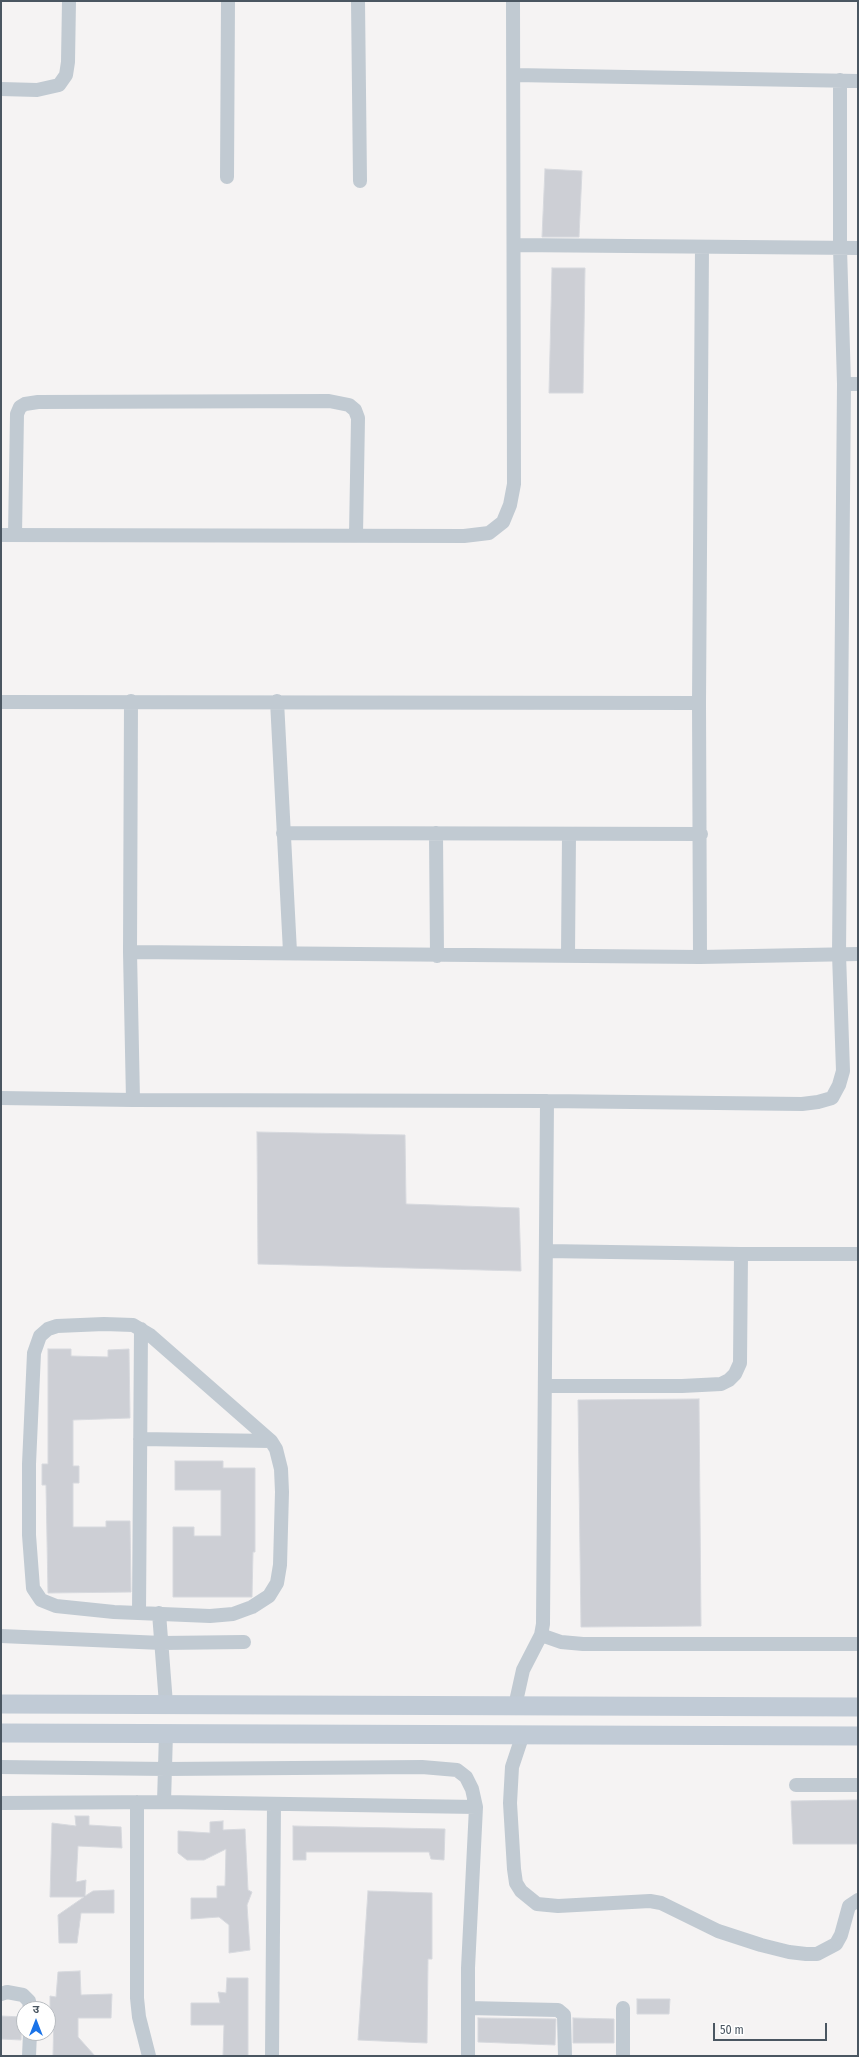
<!DOCTYPE html>
<html>
<head>
<meta charset="utf-8">
<style>
  body { margin:0 }
  #map { position:relative; width:859px; height:2057px; overflow:hidden; background:#f5f3f3; font-family:"Fira Sans Condensed","Noto Sans Devanagari",sans-serif }
  canvas { display:block }
  .frame { position:absolute; inset:0; border:2px solid #4a5661; pointer-events:none }
  .north { position:absolute; left:16px; top:2001px; width:40px; height:40px; box-sizing:border-box; background:#fff; border:1px solid #b7bbc0; border-radius:50%; rotate:0deg; font-size:11px; font-weight:700; line-height:16px; text-align:center; color:#4a5661 }
  .north::after { content:''; display:block; margin:auto; width:14px; height:18px; background:#1a73e8; clip-path:polygon(50% 0,100% 100%,50% 72%,0 100%) }
  .scale { position:absolute; left:713px; top:2023px; width:114px; height:18px; box-sizing:border-box; border:2px solid #4a5661; border-top:0; padding-left:5px; font-size:12px; line-height:14px; white-space:nowrap; color:#4a5661; -webkit-text-stroke:3px #fff; paint-order:stroke }
</style>
</head>
<body>
<div id="map">
<canvas width="859" height="2057"></canvas>
<div class="frame"></div>
<div class="north">उ</div>
<div class="scale">50 m</div>
</div>
<script>
const g = document.querySelector('canvas').getContext('2d');
g.lineJoin = 'round';
function fill(path, color) {
  g.fillStyle = color;
  g.fill(path, 'evenodd');
}
function poly(rows) {
  const path = new Path2D();
  for (const r of rows) {
    path.moveTo(r[0], r[1]);
    for (let i = 2; i < r.length; i += 2) path.lineTo(r[i], r[i + 1]);
  }
  return path;
}
function trace(path, color, width, dash) {
  g.strokeStyle = color;
  g.lineWidth = width;
  g.lineCap = dash ? 'butt' : 'round';
  g.setLineDash(dash || []);
  g.stroke(path);
}
const building = poly([
  [545,169,582,171,579,237,542,237,545,169],
  [552,268,585,268,583,393,549,393,552,268],
  [257,1132,405,1135,406,1204,519,1208,521,1271,258,1264,257,1132],
  [48,1349,71,1349,71,1356,108,1357,108,1350,129,1349,130,1418,73,1420,73,1466,79,1466,79,1483,73,1483,73,1527,106,1527,106,1521,130,1521,131,1592,48,1593,46,1485,42,1485,42,1464,48,1464,48,1349],
  [699,1399,701,1626,581,1627,578,1400,699,1399],
  [175,1461,223,1461,223,1468,255,1468,255,1552,253,1552,252,1597,173,1597,173,1527,194,1527,194,1536,221,1536,221,1490,175,1490,175,1461],
  [858,1800,858,1844,793,1844,791,1801,858,1800],
  [75,1816,89,1816,89,1825,121,1827,122,1848,78,1846,76,1882,86,1880,85,1896,93,1891,114,1890,114,1913,81,1913,77,1943,59,1943,58,1915,84,1897,50,1897,52,1823,76,1826,75,1816],
  [223,1821,223,1830,245,1829,248,1890,252,1892,247,1905,250,1950,229,1953,229,1925,219,1917,191,1919,191,1898,217,1898,217,1886,225,1886,226,1849,204,1860,187,1860,178,1853,178,1831,210,1833,210,1822,223,1821],
  [293,1826,445,1829,444,1860,431,1859,429,1852,306,1852,306,1860,293,1860,293,1826],
  [368,1891,432,1893,432,1959,428,1959,427,2043,358,2040,368,1891],
  [80,1971,81,1995,112,1994,111,2018,78,2018,78,2037,95,2056,53,2056,54,2012,50,2012,50,1996,56,1997,58,1972,80,1971],
  [227,1978,248,1978,248,2056,223,2056,224,2025,191,2025,191,2003,220,2003,218,1992,226,1993,227,1978],
  [637,1999,670,1999,669,2014,637,2014,637,1999],
  [1,2016,22,2017,21,2040,1,2039,1,2016],
  [478,2018,556,2019,555,2045,478,2042,478,2018],
  [573,2018,614,2019,614,2043,573,2043,573,2018]
]);
fill(building, '#cdcfd5');
trace(building, '#d7d9de', 1);
trace(poly([
  [358,1,360,181],
  [514,75,858,81],
  [1,89,37,90,59,85,66,75,68,62,69,1],
  [227,177,228,1],
  [514,245,858,248],
  [844,384,858,384],
  [1,535,464,536,489,533,503,522,510,505,514,484,513,1],
  [15,535,17,414,20,407,25,404,38,402,329,401,349,405,355,410,358,418,356,535],
  [131,701,130,952,133,1100],
  [277,701,290,952],
  [1,702,699,703],
  [283,833,701,834],
  [436,833,437,956],
  [130,952,700,957,858,954],
  [568,955,569,835],
  [700,957,699,703,702,247],
  [1,1098,133,1100,547,1101,802,1104,818,1102,832,1098,839,1085,843,1071,839,954,844,384,840,248,840,80],
  [546,1251,741,1254,858,1254],
  [104,1324,133,1325,150,1335,271,1441,276,1449,281,1469,282,1492,280,1565,277,1583,269,1596,252,1607,233,1614,210,1616,114,1612,56,1606,41,1600,33,1588,29,1535,29,1464,34,1353,40,1336,48,1329,57,1326,104,1324],
  [545,1386,682,1386,721,1384,729,1380,735,1374,740,1363,741,1254],
  [140,1439,271,1441],
  [139,1613,141,1329],
  [159,1613,166,1704],
  [541,1635,561,1642,583,1644,858,1644],
  [1,1636,162,1643,244,1642],
  [515,1706,523,1670,541,1635,543,1624,547,1101],
  [523,1734,512,1767,510,1803,514,1869,516,1883,521,1891,537,1904,558,1906,650,1901,661,1903,718,1931,761,1945,789,1952,806,1954,817,1954,836,1944,841,1935,849,1906,858,1900],
  [1,1767,166,1769,422,1767,457,1770,466,1777,472,1789,476,1807,468,1968,468,2056],
  [796,1785,858,1785],
  [137,1802,137,1998,139,2017,149,2056],
  [164,1802,166,1733],
  [1,1803,164,1802,476,1807],
  [1,1994,7,1992,23,1995,29,2001,30,2009],
  [468,2008,558,2010,564,2015,565,2056],
  [29,2056,30,2033],
  [272,2056,274,1804],
  [623,2056,623,2008]
]), '#c1cad2', 14);
trace(poly([
  [1,1704,858,1707],
  [1,1733,858,1736]
]), '#c1cbd6', 19);
</script>
</body>
</html>
